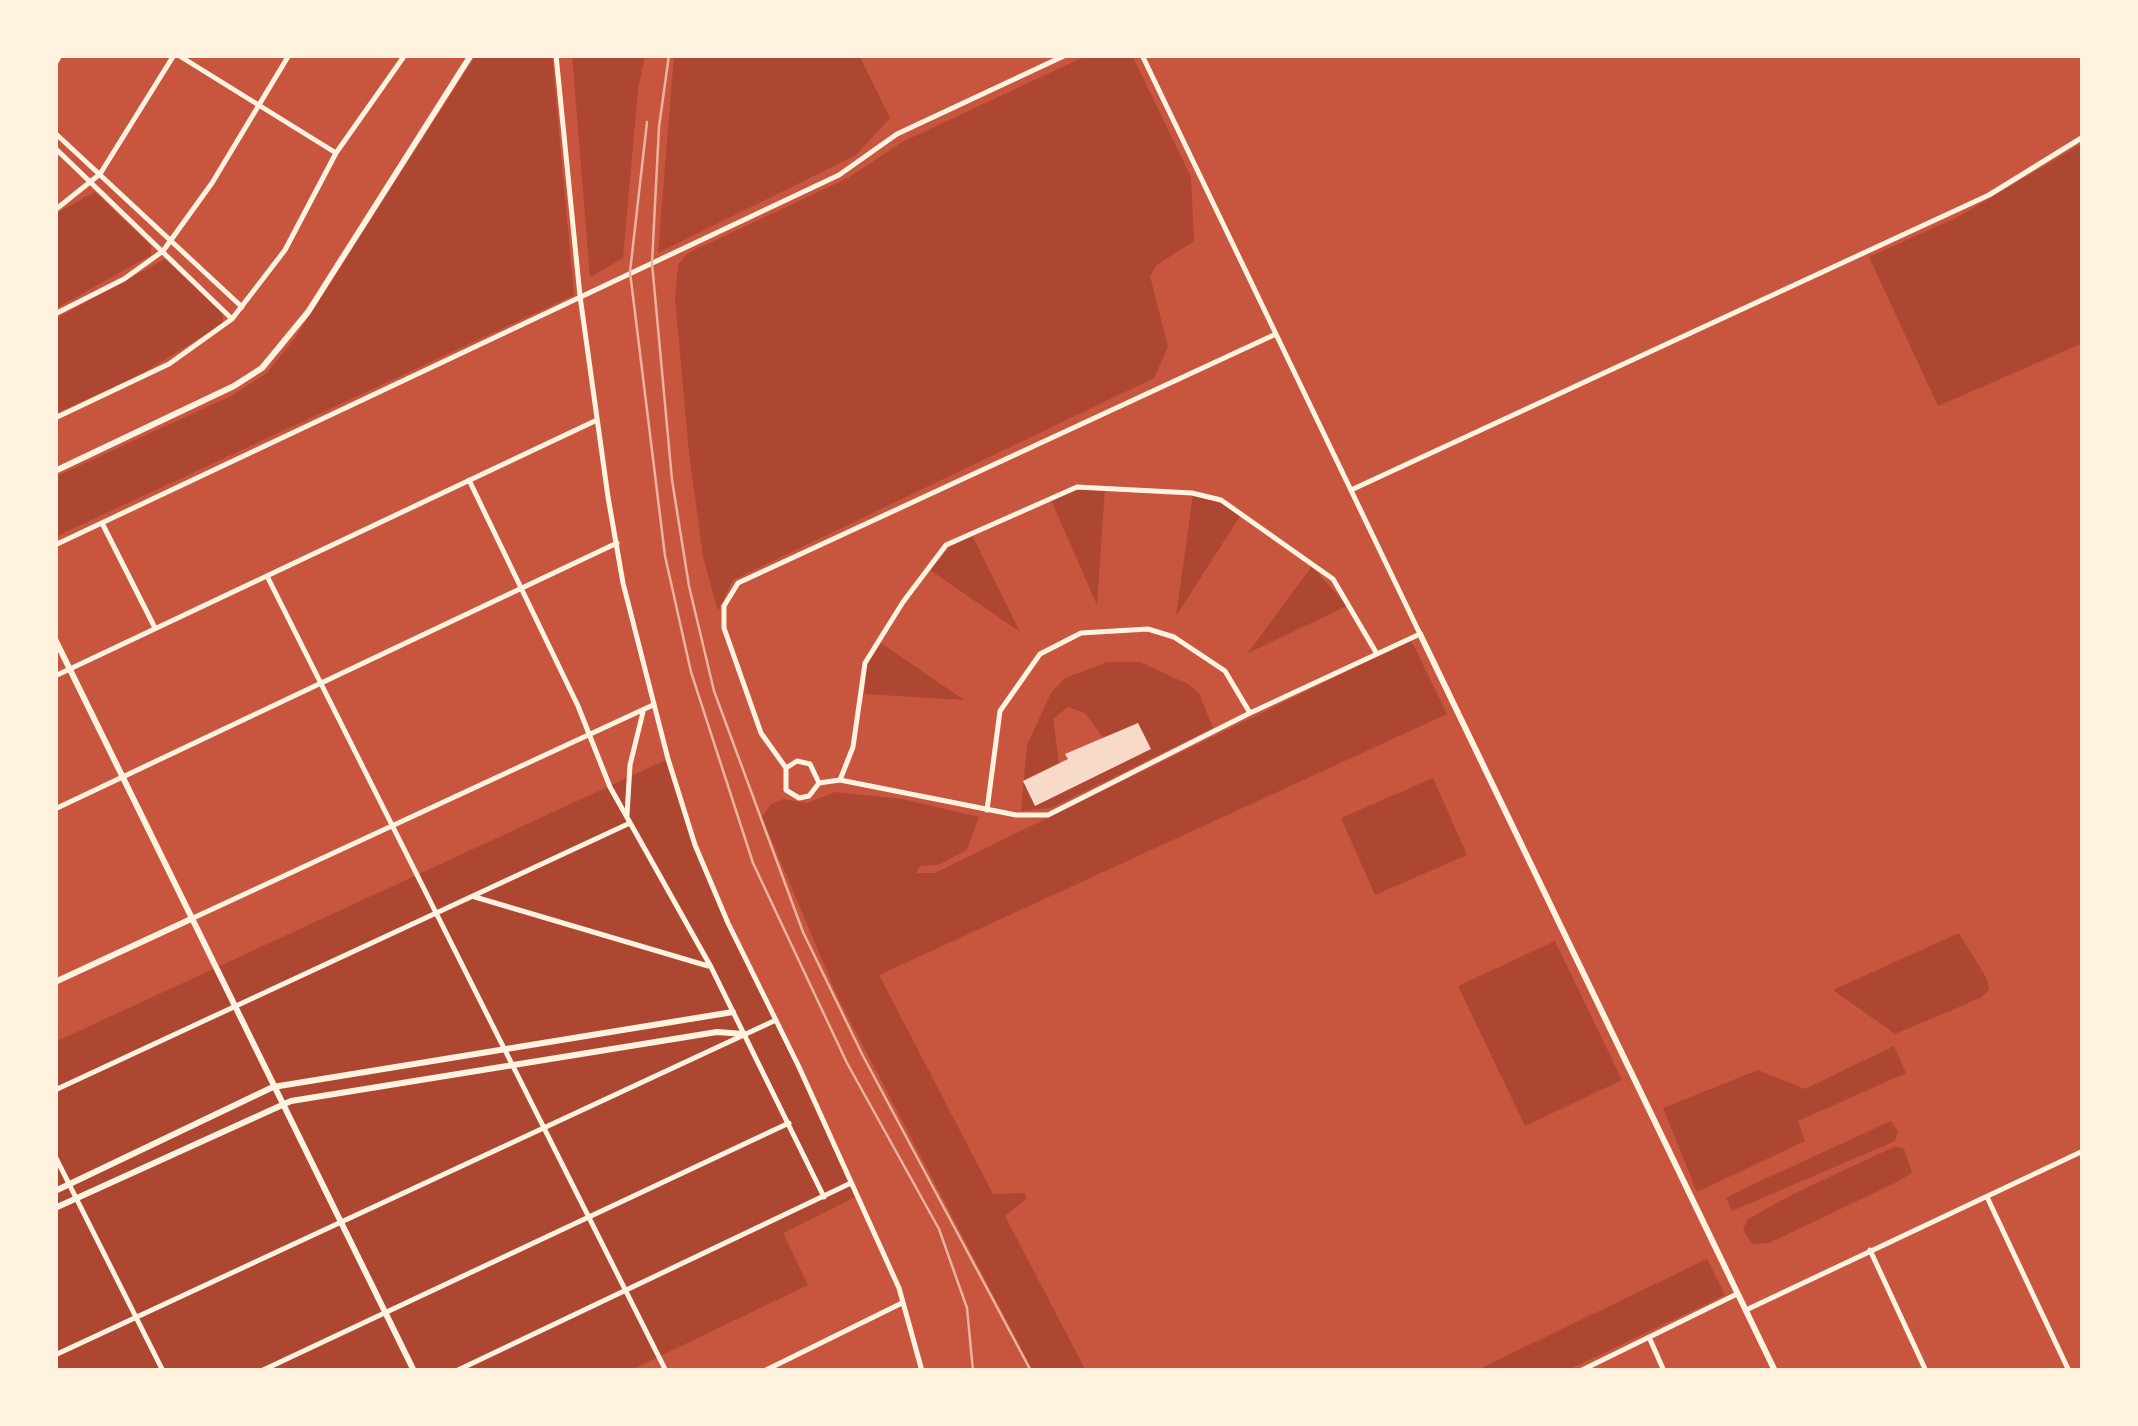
<!DOCTYPE html>
<html>
<head>
<meta charset="utf-8">
<style>
  body { margin:0 }
  #map { position:relative; width:2138px; height:1426px; overflow:hidden; background:#c8553d; font-family:"Public Sans",sans-serif }
  canvas { display:block }
  .frame { position:absolute; inset:0; border:58px solid #fff3e0; pointer-events:none }
</style>
</head>
<body>
<div id="map">
<canvas width="2138" height="1426"></canvas>
<div class="frame"></div>
</div>
<script>
const g = document.querySelector('canvas').getContext('2d');
g.lineJoin = 'round';
function fill(path, color) {
  g.fillStyle = color;
  g.fill(path, 'evenodd');
}
function poly(rows) {
  const path = new Path2D();
  for (const r of rows) {
    path.moveTo(r[0], r[1]);
    for (let i = 2; i < r.length; i += 2) path.lineTo(r[i], r[i + 1]);
  }
  return path;
}
function trace(path, color, width, dash) {
  g.strokeStyle = color;
  g.lineWidth = width;
  g.lineCap = dash ? 'butt' : 'round';
  g.setLineDash(dash || []);
  g.stroke(path);
}
fill(poly([
  [476,55,552,55,574,295,55,537,55,477,231,396,267,373,297,335],
  [572,55,645,55,638,90,623,258,590,277],
  [674,55,859,55,890,118,856,155,658,253],
  [1088,55,1132,55,1191,177,1194,241,1157,265,1150,276,1168,347,1154,378,733,580,718,611,703,557,689,453,675,298,678,265,688,253,848,178,902,142],
  [2083,143,2083,343,1938,406,1869,257,1958,217],
  [95,192,151,246,151,255,55,309,55,214],
  [165,259,223,314,223,324,141,374,55,414,55,319],
  [1105,488,1097,605,1051,500,1078,489],
  [1193,495,1221,503,1241,515,1176,616],
  [972,535,1020,632,930,570,949,548],
  [1312,566,1347,606,1248,653],
  [1411,640,1447,714,879,975,993,1194,1025,1193,1026,1199,1005,1216,1086,1371,1033,1371,838,998,762,817,770,805,783,799,807,803,835,792,902,799,979,817,967,850,938,865,920,866,916,873,935,873],
  [881,643,964,700,864,694,867,665],
  [1107,662,1140,662,1188,684,1199,693,1213,728,1051,808,1021,811,1027,745,1051,693,1065,678],
  [1068,707,1085,713,1105,740,1150,749,1035,805,1059,763,1053,719],
  [668,759,695,845,857,1196,783,1233,808,1285,629,1371,55,1371,55,1042],
  [1433,778,1467,855,1375,895,1341,818],
  [1959,933,1987,979,1989,990,1980,998,1895,1034,1833,990],
  [1555,941,1622,1080,1525,1126,1458,986],
  [1894,1046,1906,1073,1798,1121,1805,1141,1697,1192,1663,1108,1758,1070,1805,1089],
  [1891,1121,1898,1131,1895,1141,1732,1211,1726,1198,1743,1189],
  [1896,1146,1904,1149,1912,1173,1895,1183,1769,1243,1752,1244,1743,1229,1748,1219,1793,1194],
  [1707,1259,1725,1295,1566,1371,1475,1371]
]), '#ae4732');
fill(poly([
  [1138,723,1151,749,1035,806,1023,781,1068,759,1065,754]
]), '#f7dbc8');
trace(poly([
  [178,55,336,153],
  [556,55,580,296,608,497,623,583,668,759,695,845,728,923,799,1067,899,1288,922,1371],
  [55,64,60,55],
  [55,133,242,307],
  [55,148,232,319],
  [55,210,100,174,174,55],
  [55,314,124,279,163,251,212,183,289,55],
  [55,418,169,364,232,319,285,250,336,153,405,55],
  [469,480,578,706,610,787,711,967,824,1197],
  [1351,490,1989,195,2083,137],
  [102,523,155,628],
  [55,545,839,175,897,134,1066,55],
  [267,576,666,1371],
  [55,676,597,420],
  [786,768,786,790,799,798,809,796,819,783,840,780,1016,815,1048,815,1250,713,1420,634,1142,55],
  [786,768,761,733,724,628,724,606,738,583,1276,334],
  [786,768,797,761,810,764,819,783],
  [840,780,853,747,865,663,903,602,946,545,1077,487,1192,493,1221,500,1333,579,1377,654],
  [55,809,617,543],
  [987,810,1000,711,1040,654,1081,633,1148,629,1174,637,1225,671,1250,713],
  [627,815,630,765,643,712],
  [475,897,708,966],
  [191,919,653,705],
  [55,1090,630,823],
  [55,1156,163,1371],
  [1987,1197,2069,1371],
  [1870,1250,1926,1371],
  [1746,1310,2083,1151],
  [1649,1337,1664,1371],
  [55,1355,776,1020],
  [261,1371,789,1123],
  [456,1371,851,1183],
  [764,1371,902,1303],
  [1580,1371,1737,1294]
]), '#fff3e0', 5);
trace(poly([
  [55,471,234,386,262,368,308,312,471,55],
  [1420,634,1775,1371],
  [55,639,414,1371],
  [55,982,191,919],
  [55,1191,273,1087,733,1012],
  [55,1208,291,1101,717,1032,744,1034]
]), '#fff3e0', 6);
trace(poly([
  [669,55,659,127,652,263,672,480,689,586,714,691,803,932,862,1054,1031,1371],
  [647,122,630,272,665,556,691,672,753,863,847,1063,939,1229,967,1308,973,1371]
]), '#e9b49f', 2.5);
</script>
</body>
</html>
